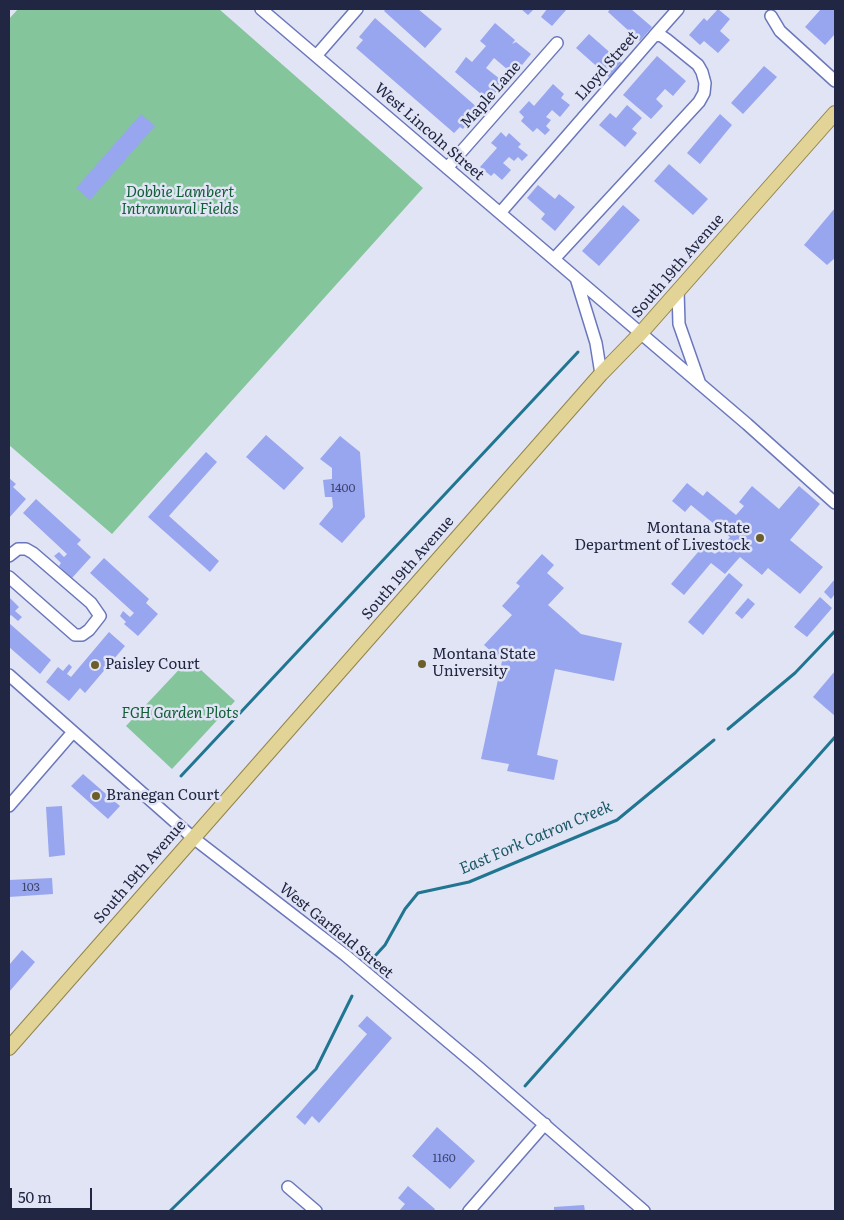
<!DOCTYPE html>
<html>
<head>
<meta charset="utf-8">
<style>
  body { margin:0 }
  #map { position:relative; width:844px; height:1220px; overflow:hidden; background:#e1e4f4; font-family:Literata,serif }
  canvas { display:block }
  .frame { position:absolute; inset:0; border:10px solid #212642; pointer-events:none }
  .scale { position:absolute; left:10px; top:1188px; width:82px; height:22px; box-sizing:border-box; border:2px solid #212642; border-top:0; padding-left:6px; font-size:15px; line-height:18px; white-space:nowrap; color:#212642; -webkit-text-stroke:4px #e1e4f4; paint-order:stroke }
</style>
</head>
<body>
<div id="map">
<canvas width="844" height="1220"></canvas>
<div class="frame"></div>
<div class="scale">50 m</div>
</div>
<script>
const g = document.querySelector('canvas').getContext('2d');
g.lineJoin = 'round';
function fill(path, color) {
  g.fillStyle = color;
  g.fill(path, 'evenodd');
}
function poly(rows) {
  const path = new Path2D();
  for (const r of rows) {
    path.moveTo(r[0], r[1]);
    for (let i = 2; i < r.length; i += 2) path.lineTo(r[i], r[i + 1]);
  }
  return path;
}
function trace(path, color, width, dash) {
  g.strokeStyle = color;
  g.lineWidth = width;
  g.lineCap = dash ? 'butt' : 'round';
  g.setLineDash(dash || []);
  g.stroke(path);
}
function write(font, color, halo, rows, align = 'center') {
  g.font = font + ' Literata,serif';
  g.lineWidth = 5;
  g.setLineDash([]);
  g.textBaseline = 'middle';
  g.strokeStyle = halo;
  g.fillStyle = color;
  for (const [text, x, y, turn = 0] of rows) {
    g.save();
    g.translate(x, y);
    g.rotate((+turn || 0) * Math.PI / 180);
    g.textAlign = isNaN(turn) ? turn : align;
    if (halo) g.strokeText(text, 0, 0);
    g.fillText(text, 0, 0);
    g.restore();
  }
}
fill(poly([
  [18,9,219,9,423,188,112,534,9,445,9,19],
  [189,659,235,701,172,769,126,726]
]), '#84c59b');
trace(poly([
  [728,729,795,673,835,631],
  [181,776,578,352],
  [375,956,385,945,405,909,418,893,469,882,617,820,714,740],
  [525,1086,835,737],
  [170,1211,316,1069,352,996]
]), '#207690', 3);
fill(poly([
  [386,9,418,9,442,29,425,48,384,11],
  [521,9,534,9,528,15],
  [547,9,567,9,552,26,541,17],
  [610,9,631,9,652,27,640,41,608,12],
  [718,9,730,19,720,31,730,40,718,53,704,41,700,45,689,35,704,18,707,21],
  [821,9,835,9,835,34,825,45,805,27],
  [375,18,479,109,463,129,460,127,454,133,356,48,363,40,359,37],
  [495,23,515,40,512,44,516,42,531,54,514,75,494,58,486,68,505,83,488,100,455,72,466,57,472,62,486,46,480,41],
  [589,34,623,64,610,78,576,48],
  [657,56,686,81,673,96,665,89,656,99,663,106,651,119,623,95],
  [764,66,777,77,743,114,731,103],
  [553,84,564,94,561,98,570,105,560,117,552,110,546,117,551,120,546,126,550,130,545,135,537,128,533,132,521,121,524,117,519,112,529,101,534,106],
  [627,105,642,118,632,129,637,133,625,147,599,125,610,113,616,118],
  [141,114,155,126,90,200,76,188],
  [720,114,732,125,700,164,687,153],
  [501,132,506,137,509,133,521,144,518,147,528,155,522,161,518,157,514,161,509,157,503,163,511,170,502,180,494,173,491,176,480,167,497,148,491,143],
  [669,164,708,199,693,215,654,181],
  [538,185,555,199,559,194,575,207,555,231,541,219,545,214,527,198],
  [623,205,640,220,599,266,582,251],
  [835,208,835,258,827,265,804,245],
  [266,435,304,468,284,490,246,457],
  [340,436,360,452,365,517,342,543,319,524,333,507,332,497,325,497,323,480,332,479,332,468,320,459],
  [206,452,217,462,169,516,219,561,210,572,148,517],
  [9,478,16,484,13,487,26,499,9,518],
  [687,483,703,496,707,491,736,515,744,506,739,502,752,486,779,509,799,486,820,504,790,540,823,567,800,594,768,568,762,575,740,557,725,574,711,563,684,595,671,584,704,545,715,554,730,537,691,505,685,512,672,501],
  [36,499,81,540,77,544,91,557,72,578,59,566,61,563,54,556,59,552,64,557,67,554,23,513],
  [542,554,554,565,547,573,564,588,548,605,581,634,622,643,614,681,555,669,537,755,558,760,554,780,507,771,509,764,481,759,502,661,484,645,512,615,502,606,520,586,516,583],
  [104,558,149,599,146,603,158,614,138,636,124,624,126,622,120,616,123,611,130,617,134,613,90,573],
  [729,573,743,585,703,635,688,622],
  [835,579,835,594,831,599,824,592],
  [9,597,19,607,15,611,22,617,18,621,11,615,9,617],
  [820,597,832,608,807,637,794,627],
  [748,598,755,604,742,619,735,613],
  [9,623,51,660,40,674,9,647],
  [109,632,125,646,85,693,80,688,69,701,46,682,58,667,63,671,69,664,72,667,67,674,71,677],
  [835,671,835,716,813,697],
  [83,774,120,806,108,819,71,786],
  [62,806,65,855,49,857,46,807],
  [52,878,53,894,9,897,9,880],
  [22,950,35,962,9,992,9,965],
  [367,1016,392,1038,319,1123,312,1116,305,1125,296,1117,367,1034,358,1026],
  [437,1127,475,1161,450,1189,412,1156],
  [408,1186,435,1209,434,1211,399,1211,405,1204,398,1198],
  [584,1205,585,1211,554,1211,554,1207]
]), '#98a6f0');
const minor = poly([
  [261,9,747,424,835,503],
  [771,16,780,31,835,81],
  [654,36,678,9],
  [316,56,357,9],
  [447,168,557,43],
  [500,213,654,36,660,35,666,39,698,65,702,72,705,83,704,93,699,102,554,259],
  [576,278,596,343,601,374],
  [678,291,679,324,700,384],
  [9,556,18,549,26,549,33,553,91,603,100,616,89,630,82,635,75,635,9,577],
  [9,675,192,837,345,955,477,1066,644,1211],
  [9,806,73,732],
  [288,1187,316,1211],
  [469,1211,545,1124]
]);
const major = poly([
  [9,1048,601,374,640,334,835,113]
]);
trace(minor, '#6b77bc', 14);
trace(major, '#92844c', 16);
trace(minor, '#fff', 11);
trace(major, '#e2d397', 14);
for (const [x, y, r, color] of [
  [760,538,5,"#6b5e2b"],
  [422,664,5,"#6b5e2b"],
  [95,665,5,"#6b5e2b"],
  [96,796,5,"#6b5e2b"]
]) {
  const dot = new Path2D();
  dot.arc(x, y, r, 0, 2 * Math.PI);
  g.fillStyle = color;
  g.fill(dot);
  trace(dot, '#e1e4f4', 2);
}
write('12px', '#3f466e', null, [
  ["1400",343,488],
  ["103",31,887],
  ["1160",444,1158]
]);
write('15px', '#212642', '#e1e4f4', [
  ["Lloyd Street",607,66,-49],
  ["Maple Lane",491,95,-49],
  ["West Lincoln Street",429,132,41],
  ["South 19th Avenue",678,266,-49],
  ["South 19th Avenue",408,568,-49],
  ["South 19th Avenue",140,872,-49],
  ["West Garfield Street",336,931,39]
]);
write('italic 15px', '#115d36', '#e1e4f4', [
  ["Dobbie Lambert",180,193],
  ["Intramural Fields",180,210],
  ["FGH Garden Plots",180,714]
]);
write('15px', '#212642', '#e1e4f4', [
  ["Montana State",750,529,"right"],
  ["Department of Livestock",750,546,"right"],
  ["Montana State",432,655],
  ["University",432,672],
  ["Paisley Court",105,665],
  ["Branegan Court",106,796]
], 'left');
write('italic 16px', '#1b5865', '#e1e4f4', [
  ["East Fork Catron Creek",536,838,-23]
]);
</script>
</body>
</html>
